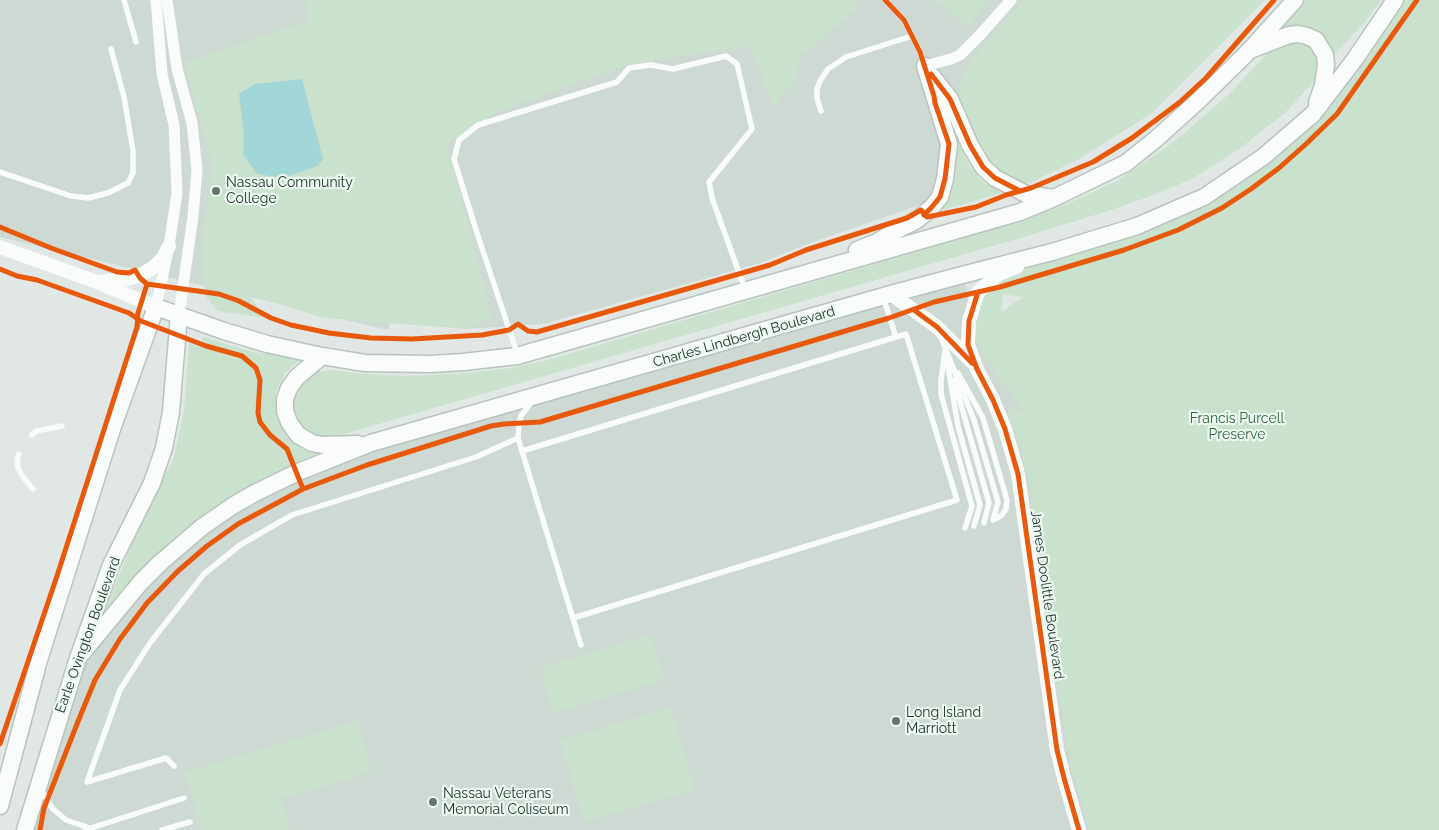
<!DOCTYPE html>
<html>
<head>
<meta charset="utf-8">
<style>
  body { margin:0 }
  canvas { display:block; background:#e1e7e4 }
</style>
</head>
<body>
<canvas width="1439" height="830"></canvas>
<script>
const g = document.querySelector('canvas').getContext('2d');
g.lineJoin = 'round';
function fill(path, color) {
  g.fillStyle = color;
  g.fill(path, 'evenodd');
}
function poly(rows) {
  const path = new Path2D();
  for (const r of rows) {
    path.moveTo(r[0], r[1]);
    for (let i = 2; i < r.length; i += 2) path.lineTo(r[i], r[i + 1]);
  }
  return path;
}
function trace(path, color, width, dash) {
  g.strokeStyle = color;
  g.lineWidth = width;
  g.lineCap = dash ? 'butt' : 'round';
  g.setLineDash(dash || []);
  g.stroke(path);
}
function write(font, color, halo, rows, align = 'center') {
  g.font = font + ' Raleway,sans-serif';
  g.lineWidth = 4.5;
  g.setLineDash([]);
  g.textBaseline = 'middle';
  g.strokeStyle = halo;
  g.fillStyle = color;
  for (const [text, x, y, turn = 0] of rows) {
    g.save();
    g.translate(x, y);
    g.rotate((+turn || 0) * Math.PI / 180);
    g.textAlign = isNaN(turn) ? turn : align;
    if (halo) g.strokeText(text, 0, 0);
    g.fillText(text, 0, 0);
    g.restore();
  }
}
fill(poly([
  [0,0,1195,0,1155,41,960,98,925,66,915,65,941,141,943,166,935,194,919,205,810,243,760,263,543,324,467,329,491,318,447,145,388,330,0,237],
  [964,279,976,332,1029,421,1100,830,27,830,81,659,150,577,239,504,374,445]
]), '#ced9d3');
fill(poly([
  [305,0,856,0,857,9,799,58,793,85,773,106,750,46,630,64,501,110,447,144,491,318,467,329,324,318,255,297,241,283,265,318,218,311,207,298,201,257,212,163,184,63,310,20],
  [936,0,989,0,967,26],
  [1024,0,1265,0,1152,113,1079,159,1030,183,1014,184,984,162,963,114,960,98,961,81,972,59],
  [1306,0,1381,0,1365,22,1334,54,1327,39,1315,29,1300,25,1282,29,1281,26],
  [1405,0,1439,0,1439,830,1089,830,1069,760,1028,476,1009,408,1018,413,1024,413,1007,384,1006,387,1002,386,993,365,983,357,977,343,973,329,984,293,997,291,995,285,1004,276,1150,231,1185,216,1224,193,1364,60],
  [1003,294,1021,297,1021,298,1002,312],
  [1291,40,1308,43,1318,54,1321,65,1318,77,1285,113,1239,149,1192,179,1151,196,1108,211,1017,239,334,437,317,436,302,427,294,413,293,398,300,382,314,372,332,370,361,374,404,376,455,374,512,368,548,360,1022,221,1069,203,1119,180,1175,141,1229,94,1274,46],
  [952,129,969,165,982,181,1002,193,932,213],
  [203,337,252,352,302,358,285,373,276,392,276,413,287,437,304,450,322,453,283,469,221,503,159,552,106,610,108,601,145,514,174,458,184,411,189,343,200,347],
  [650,635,664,680,553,713,540,668],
  [671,708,695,790,584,822,560,740],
  [357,721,372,772,281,799,290,830,202,830,185,772]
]), '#c9e1cd');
fill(poly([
  [302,79,323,159,318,166,283,178,257,174,243,154,244,134,239,94,255,84]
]), '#a1d7d6');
const secondary = poly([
  [1253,49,1289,35,1298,34,1307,36,1316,40,1325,55,1326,65,1323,85,1317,103],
  [931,75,950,99,970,145,983,167,995,178,1026,194,1054,198],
  [857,250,877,242,899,229,917,220,932,207,940,197,945,179,949,144,925,66],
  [322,356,297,377,289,388,285,399,285,411,289,422,298,435,312,443,322,445,358,444],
  [78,658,141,582,160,563,202,527,234,505,255,493,296,473,371,443,891,294,962,275,1052,252,1137,226,1204,197,1263,157,1313,114,1355,59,1395,0],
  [0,806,39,660,112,429,156,307,224,331,267,344,322,356,365,363,430,364,463,362,517,356,996,219,1020,212,1054,198,1126,163,1156,139,1198,101,1248,52,1295,0],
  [25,830,78,658,111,565,152,483,164,448,171,412,179,315]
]);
trace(secondary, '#bac4bf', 19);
trace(poly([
  [124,0,136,42],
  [885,0,904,20,920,52,924,64],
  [821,111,817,98,817,89,820,81,828,69,846,57,912,36],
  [0,172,71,196,88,198,108,193,128,183,133,173,133,151,124,97,111,49],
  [940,335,974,420,998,502,993,520],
  [945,351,941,380,941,394,972,506,965,528],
  [517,353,478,236,454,159,459,140,478,125,617,82,629,68,651,65,673,69,726,56,737,64,752,129,709,182,712,198,745,289],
  [947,361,958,426,980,505,974,526],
  [958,373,983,418,1007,500,1006,509,1002,515,993,520],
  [954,380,989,503,984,523],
  [32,435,36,431,62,426],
  [518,438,519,423,521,416,532,401],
  [522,451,896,337,883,297],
  [19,454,17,459,18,468,23,477,33,489],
  [573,618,957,500,906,334,896,337],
  [174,766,166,758,87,782,120,690,150,643,204,574,240,545,292,515,476,457,518,438,581,645],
  [41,790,53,809,66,820,90,828],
  [85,830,184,798],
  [162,830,190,822]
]), '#fafbfb', 5.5);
trace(poly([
  [156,0,162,74,174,125,177,193,169,246,156,307],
  [167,0,177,69,192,123,197,170,193,216,179,315],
  [925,66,951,59,960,55,980,35,1011,0]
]), '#fafbfb', 11);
trace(poly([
  [0,247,97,282,156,307],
  [1017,267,999,274,978,292,969,321,968,345,977,369,993,400,1005,429,1018,474,1057,750,1064,778,1079,830],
  [99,282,127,279,141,275,154,267,163,258,169,246],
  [891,294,937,327,972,362]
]), '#fafbfb', 14);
trace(secondary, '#fafbfb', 16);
trace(poly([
  [885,0,904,20,920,52,934,96,935,103,949,144,945,179,940,197,932,207,924,215],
  [931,74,950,99,970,145,983,167,995,178,1020,191],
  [0,227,51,248,117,272,129,273,135,270,140,278,147,284,219,294,239,301,271,318,291,325,329,333,371,338,412,339,482,335,509,330,518,324,528,331,537,332,770,265,806,250,907,218,921,210,927,217,976,207,1006,195,1031,188,1093,162,1132,138,1180,102,1206,78,1274,0],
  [0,269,17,276,37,280,129,313,141,321,206,346,242,356,256,368,260,380,258,413,260,422,270,435,287,449,303,489],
  [978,292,969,321,968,345,977,369,993,400,1005,429,1018,474,1057,750,1064,778,1079,830],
  [914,310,937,327,972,363],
  [0,744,57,576,137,327,138,313,147,284],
  [40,830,44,808,79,719,95,680,120,639,147,603,178,571,207,546,238,524,303,489,367,465,491,426,504,424,540,422,889,318,934,302,1000,287,1124,250,1178,230,1222,208,1251,189,1279,168,1306,144,1337,114,1417,0]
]), '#e8590c', 5);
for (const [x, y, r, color] of [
  [216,191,5,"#64766e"],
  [896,721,5,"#64766e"],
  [433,802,5,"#64766e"]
]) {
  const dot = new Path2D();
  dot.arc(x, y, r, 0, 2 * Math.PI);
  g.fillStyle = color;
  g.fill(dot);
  trace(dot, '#eef7f1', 2);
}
write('14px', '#20392e', '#eef7f1', [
  ["Nassau Community",226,183],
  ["College",226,199],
  ["Long Island",906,713],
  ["Marriott",906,729],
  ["Nassau Veterans",443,794],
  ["Memorial Coliseum",443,810]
], 'left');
write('14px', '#20392e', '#eef7f1', [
  ["Charles Lindbergh Boulevard",744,337,-16],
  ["James Doolittle Boulevard",1047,595,82],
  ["Earle Ovington Boulevard",88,635,-70]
]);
write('14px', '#2a703a', '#eef7f1', [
  ["Francis Purcell",1237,419],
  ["Preserve",1237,435]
]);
</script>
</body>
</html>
